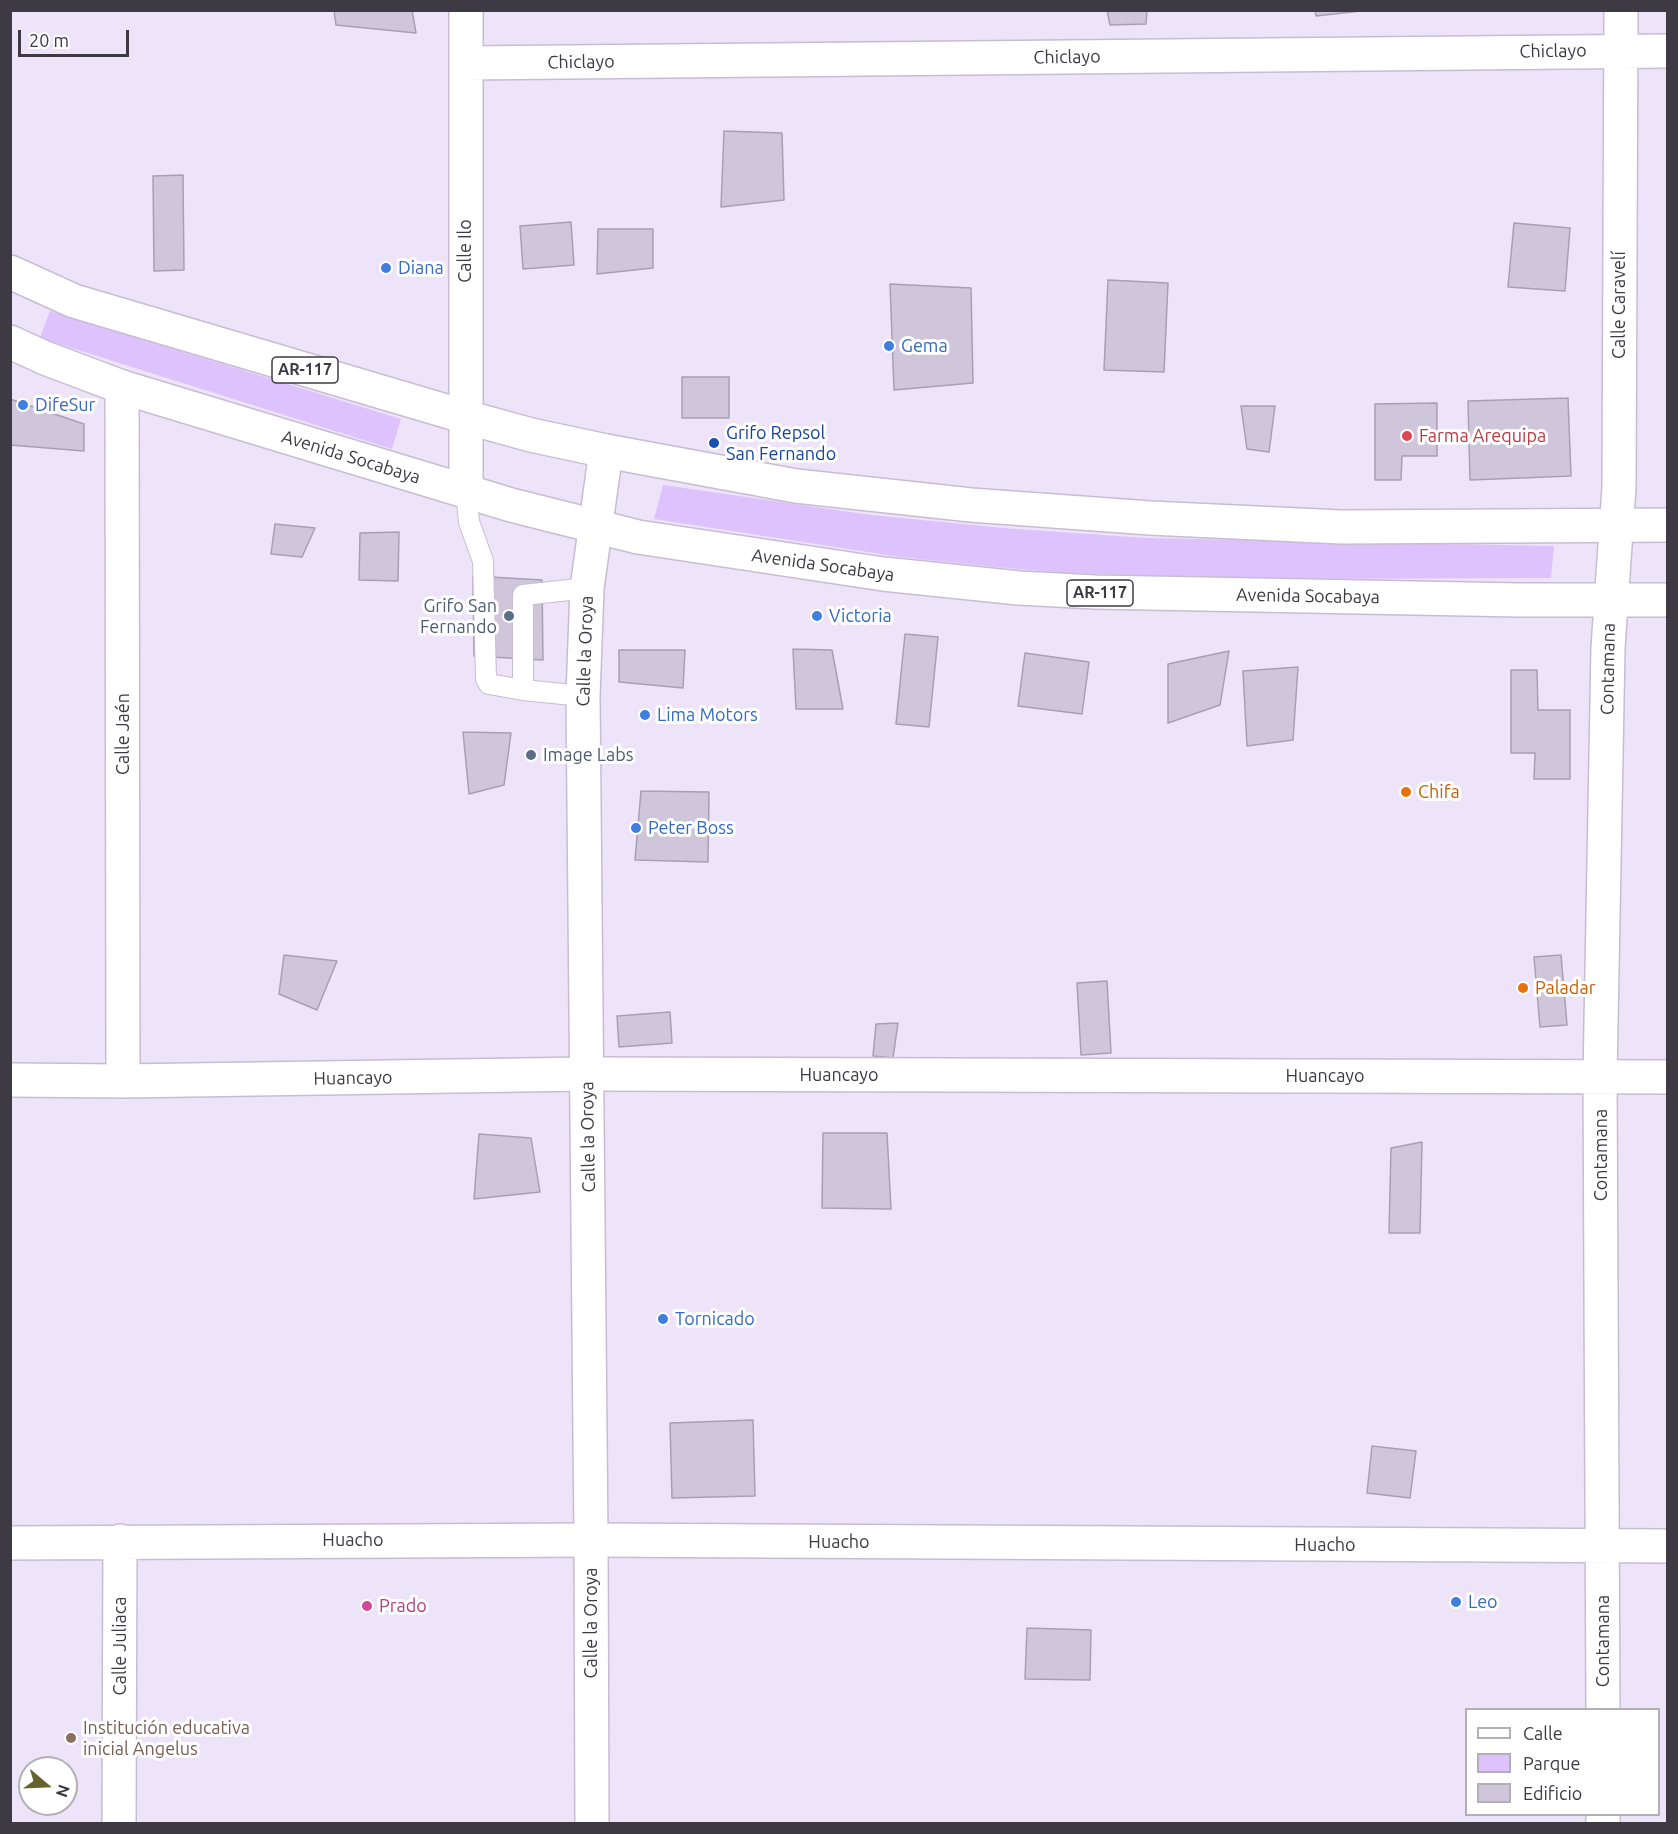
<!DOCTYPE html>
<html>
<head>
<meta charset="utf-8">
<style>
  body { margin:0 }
  #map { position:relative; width:1678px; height:1834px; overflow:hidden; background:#eee4fa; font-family:Ubuntu,sans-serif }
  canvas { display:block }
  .frame { position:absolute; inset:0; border:12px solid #3e3a43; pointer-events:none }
  .legend { position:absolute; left:1465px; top:1708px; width:195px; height:108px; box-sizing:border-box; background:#fff; border:2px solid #b2b0b4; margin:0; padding:8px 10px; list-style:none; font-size:18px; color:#3e3a43 }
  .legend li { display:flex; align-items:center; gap:12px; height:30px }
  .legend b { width:30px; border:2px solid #b2b0b4 }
  .north { position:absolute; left:18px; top:1756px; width:60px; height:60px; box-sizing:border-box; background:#fff; border:2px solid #b2b0b4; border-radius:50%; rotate:109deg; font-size:16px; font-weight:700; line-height:24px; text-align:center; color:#3e3a43 }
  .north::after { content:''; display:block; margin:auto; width:21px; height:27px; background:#666330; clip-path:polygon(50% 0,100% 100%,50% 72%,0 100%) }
  .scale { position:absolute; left:18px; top:30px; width:111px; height:27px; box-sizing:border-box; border:3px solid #3e3a43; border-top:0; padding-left:8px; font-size:18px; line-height:21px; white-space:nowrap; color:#3e3a43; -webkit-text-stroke:4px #fff; paint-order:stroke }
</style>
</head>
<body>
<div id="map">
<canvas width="1678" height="1834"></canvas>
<div class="frame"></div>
<ul class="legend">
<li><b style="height:8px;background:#fff"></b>Calle</li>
<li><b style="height:16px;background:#ddc2fd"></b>Parque</li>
<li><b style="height:16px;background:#cfc6db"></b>Edificio</li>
</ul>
<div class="north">N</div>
<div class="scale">20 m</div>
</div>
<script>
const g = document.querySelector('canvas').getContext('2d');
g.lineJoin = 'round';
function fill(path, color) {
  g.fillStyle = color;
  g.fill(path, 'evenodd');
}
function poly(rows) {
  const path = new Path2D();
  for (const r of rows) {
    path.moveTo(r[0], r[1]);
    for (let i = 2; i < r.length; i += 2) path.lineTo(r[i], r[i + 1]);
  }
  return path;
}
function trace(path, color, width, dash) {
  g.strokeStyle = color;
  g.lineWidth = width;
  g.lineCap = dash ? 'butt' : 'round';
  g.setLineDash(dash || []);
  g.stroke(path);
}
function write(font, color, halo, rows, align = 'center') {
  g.font = font + ' Ubuntu,sans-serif';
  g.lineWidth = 6;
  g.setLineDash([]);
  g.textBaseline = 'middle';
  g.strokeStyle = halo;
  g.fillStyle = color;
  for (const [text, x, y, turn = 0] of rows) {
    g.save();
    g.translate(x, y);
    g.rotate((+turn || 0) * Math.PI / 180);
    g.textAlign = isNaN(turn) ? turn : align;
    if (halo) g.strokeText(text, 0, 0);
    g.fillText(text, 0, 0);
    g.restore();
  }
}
fill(poly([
  [50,311,401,419,392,449,40,338],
  [663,485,871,515,1003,528,1146,538,1554,546,1551,578,1290,579,1065,573,995,567,900,557,654,519]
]), '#ddc2fd');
const building = poly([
  [334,10,412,10,416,33,336,25,334,10],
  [1107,10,1147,10,1146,24,1110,25,1107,10],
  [1315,10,1370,10,1316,16,1315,10],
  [724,131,782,133,784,200,721,207,724,131],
  [183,175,184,270,154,271,153,176,183,175],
  [571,222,574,265,523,269,520,226,571,222],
  [1514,223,1570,228,1565,291,1508,287,1514,223],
  [598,229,653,229,653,268,597,274,598,229],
  [1108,280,1168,283,1164,372,1104,370,1108,280],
  [890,284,971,288,973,383,894,390,890,284],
  [682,377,729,377,729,418,682,418,682,377],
  [1568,398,1571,476,1470,480,1468,401,1568,398],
  [10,399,84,424,84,451,10,445,10,399],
  [1437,403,1437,456,1402,456,1401,480,1375,480,1375,404,1437,403],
  [1241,406,1275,406,1269,452,1247,449,1241,406],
  [275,524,315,528,302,557,271,554,275,524],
  [399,532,398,581,359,580,360,533,399,532],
  [473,576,542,580,543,660,474,656,473,576],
  [905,634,938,637,929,727,896,724,905,634],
  [793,649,832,650,843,709,796,709,793,649],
  [619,650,685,650,683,688,619,682,619,650],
  [1229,651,1220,705,1168,723,1168,664,1229,651],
  [1025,653,1089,662,1082,714,1018,706,1025,653],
  [1298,667,1293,740,1247,746,1243,671,1298,667],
  [1511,670,1537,670,1538,710,1570,710,1570,779,1534,779,1535,753,1511,753,1511,670],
  [463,732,511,733,504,785,469,794,463,732],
  [641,791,709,792,708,862,635,860,641,791],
  [284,955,337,961,317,1010,279,994,284,955],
  [1561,955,1567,1025,1540,1027,1534,957,1561,955],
  [1107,981,1111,1053,1081,1055,1077,983,1107,981],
  [670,1012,672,1043,619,1047,617,1016,670,1012],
  [898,1023,893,1058,873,1056,876,1024,898,1023],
  [823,1133,887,1133,891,1209,822,1208,823,1133],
  [479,1134,531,1138,540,1192,474,1199,479,1134],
  [1422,1142,1420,1233,1389,1233,1391,1148,1422,1142],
  [753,1420,755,1496,672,1498,670,1423,753,1420],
  [1372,1446,1416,1451,1410,1498,1367,1493,1372,1446],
  [1027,1628,1091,1630,1090,1680,1025,1679,1027,1628]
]);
fill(building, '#cfc6db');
trace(building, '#a89fb4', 1.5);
const service = poly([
  [466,491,469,522,483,561,486,679,489,684,523,690,583,696],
  [523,690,523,595,587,588]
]);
const minor = poly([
  [466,63,1668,51],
  [122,387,123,1081],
  [466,491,466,10],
  [10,1080,123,1081,587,1074,1668,1077],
  [10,1543,591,1540,1668,1546],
  [1603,1710,1600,1077,1608,648,1619,487,1621,10],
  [1603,1814,1603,1824],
  [119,1824,120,1541]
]);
const tertiary = poly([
  [592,1824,591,1540,583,696,587,588,606,451]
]);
const primary = poly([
  [10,272,74,301,466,417,531,435,606,451,796,486,971,505,1150,518,1341,527,1668,525],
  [10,342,45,358,122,387,511,505,638,537,883,574,1019,588,1095,592,1520,600,1668,600]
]);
trace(service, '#c7bdd3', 22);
trace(minor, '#c7bdd3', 36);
trace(tertiary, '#c7bdd3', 36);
trace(primary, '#c7bdd3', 36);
trace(service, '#fff', 20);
trace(minor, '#fff', 33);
trace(tertiary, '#fff', 33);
trace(primary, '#fff', 33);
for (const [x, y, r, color] of [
  [386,268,6,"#3f7fe0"],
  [889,346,6,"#3f7fe0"],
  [23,405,6,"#3f7fe0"],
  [1407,436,6,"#e0444e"],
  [714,443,6,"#1a4fb4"],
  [509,616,6,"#5c6f8a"],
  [817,616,6,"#3f7fe0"],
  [645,715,6,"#3f7fe0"],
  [531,755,6,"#5c6f8a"],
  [1406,792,6,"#e8710a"],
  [636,828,6,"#3f7fe0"],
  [1523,988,6,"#e8710a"],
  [663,1319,6,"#3f7fe0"],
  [1456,1602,6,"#3f7fe0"],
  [367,1606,6,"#d1479c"],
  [71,1738,6,"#8d6e63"]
]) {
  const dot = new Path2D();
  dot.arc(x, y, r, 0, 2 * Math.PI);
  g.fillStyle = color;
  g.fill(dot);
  trace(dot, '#fff', 2);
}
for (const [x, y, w] of [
  [305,370,66],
  [1100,593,66]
]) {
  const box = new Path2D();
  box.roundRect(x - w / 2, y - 13, w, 26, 4.5);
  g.fillStyle = '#fff';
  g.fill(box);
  trace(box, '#3e3a43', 1.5);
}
write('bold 16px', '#3e3a43', null, [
  ["AR-117",305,370],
  ["AR-117",1100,593]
]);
write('18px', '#3e3a43', '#fff', [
  ["Chiclayo",1553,51,-1],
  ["Chiclayo",1067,57,-1],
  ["Chiclayo",581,62,-1],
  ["Calle Ilo",465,251,-90],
  ["Calle Caravelí",1619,305,-90],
  ["Avenida Socabaya",351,457,17],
  ["Avenida Socabaya",823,565,8],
  ["Avenida Socabaya",1308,596,1],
  ["Calle la Oroya",585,651,-88],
  ["Contamana",1608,669,-89],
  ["Calle Jaén",123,734,-90],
  ["Huancayo",839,1075],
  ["Huancayo",1325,1076],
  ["Huancayo",353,1078,-1],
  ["Calle la Oroya",588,1137,-91],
  ["Contamana",1601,1155,-90],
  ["Huacho",353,1540],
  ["Huacho",839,1542],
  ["Huacho",1325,1545],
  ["Calle la Oroya",591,1623,-90],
  ["Contamana",1603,1641,-90],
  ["Calle Juliaca",120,1646,-90]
]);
write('18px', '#366cbe', '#fff', [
  ["Diana",398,268],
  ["Gema",901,346],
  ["DifeSur",35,405],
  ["Victoria",829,616],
  ["Lima Motors",657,715],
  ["Peter Boss",648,828],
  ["Tornicado",675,1319],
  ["Leo",1468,1602]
], 'left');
write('18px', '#164399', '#fff', [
  ["Grifo Repsol",726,433],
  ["San Fernando",726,454]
], 'left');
write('18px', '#be3a42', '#fff', [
  ["Farma Arequipa",1419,436]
], 'left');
write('18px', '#4e5e75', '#fff', [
  ["Grifo San",497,606],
  ["Fernando",497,627],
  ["Image Labs",543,755,"left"]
], 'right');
write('18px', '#c56008', '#fff', [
  ["Chifa",1418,792],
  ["Paladar",1535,988]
], 'left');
write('18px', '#b23c85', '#fff', [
  ["Prado",379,1606]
], 'left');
write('18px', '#785e54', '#fff', [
  ["Institución educativa",83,1728],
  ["inicial Angelus",83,1749]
], 'left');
</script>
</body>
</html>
